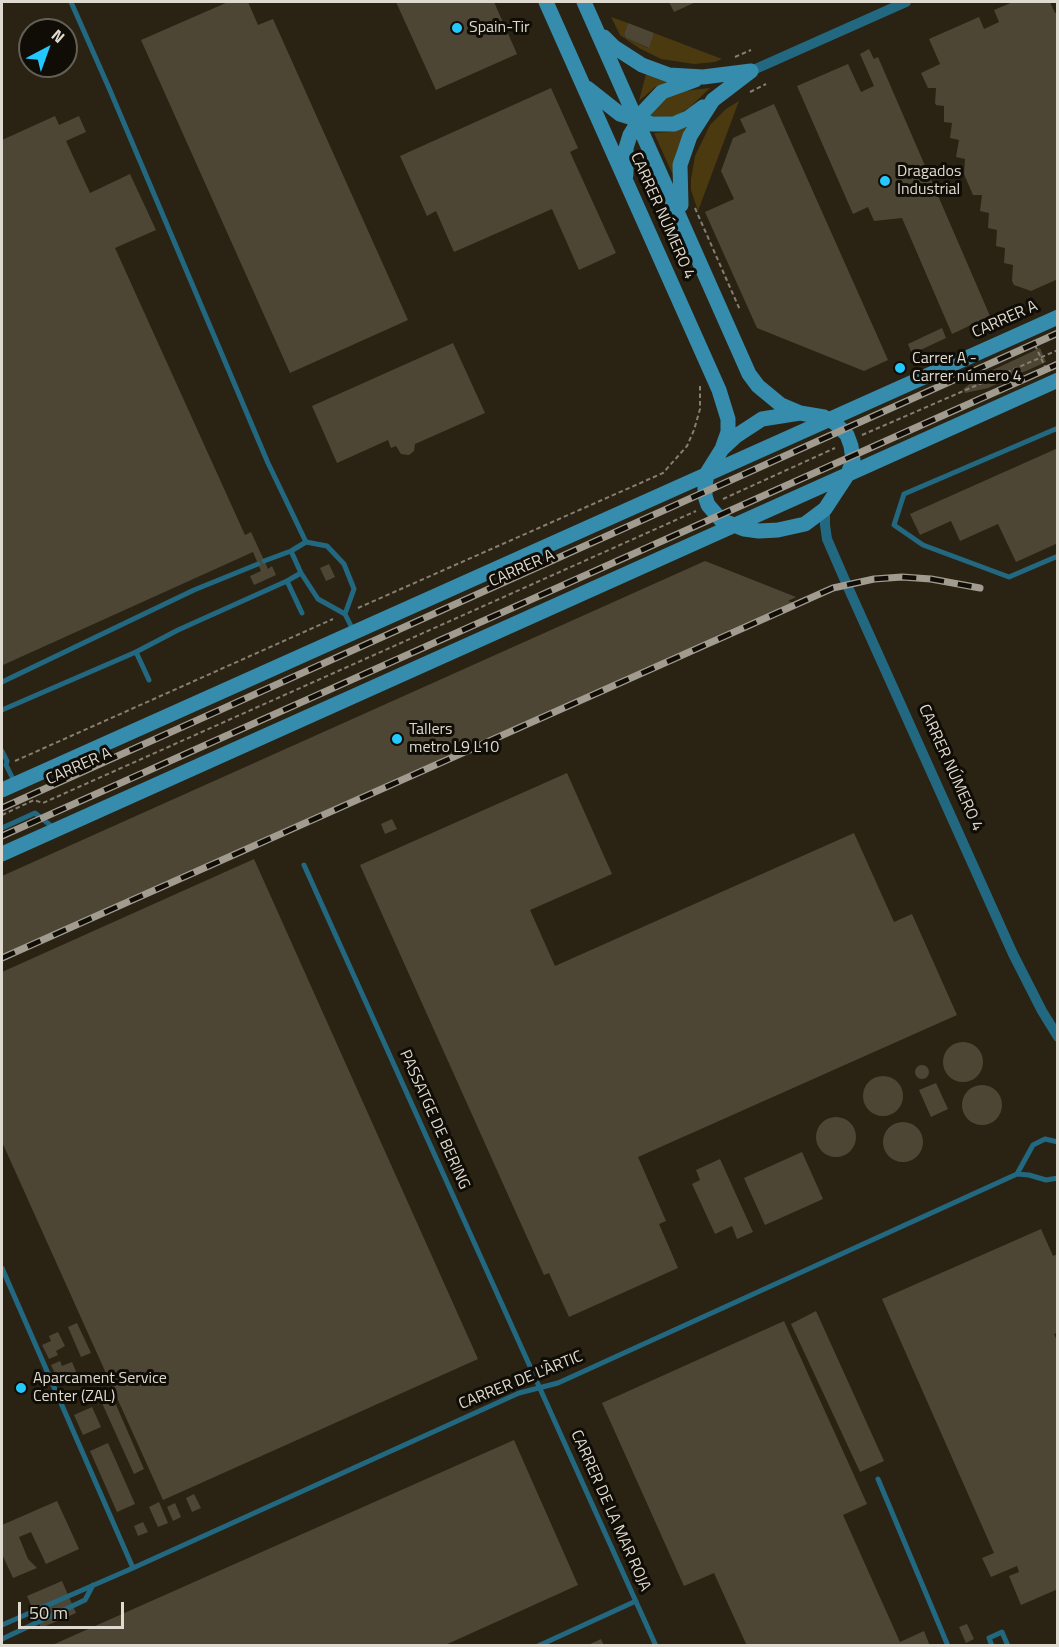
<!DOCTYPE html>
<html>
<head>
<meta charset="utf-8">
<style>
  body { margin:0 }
  #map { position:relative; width:1059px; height:1647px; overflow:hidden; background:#2a2313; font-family:"Titillium Web",sans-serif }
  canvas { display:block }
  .frame { position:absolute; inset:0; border:3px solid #dfdad0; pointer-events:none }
  .north { position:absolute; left:18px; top:18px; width:60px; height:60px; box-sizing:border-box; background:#100d06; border:2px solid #635f57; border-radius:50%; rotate:41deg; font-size:16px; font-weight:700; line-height:24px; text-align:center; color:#dfdad0 }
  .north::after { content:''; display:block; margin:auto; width:21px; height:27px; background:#23c9fe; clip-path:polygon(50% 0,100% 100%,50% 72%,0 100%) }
  .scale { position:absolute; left:18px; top:1602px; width:106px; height:27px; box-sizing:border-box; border:3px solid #dfdad0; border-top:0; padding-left:8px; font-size:18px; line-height:21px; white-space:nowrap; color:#dfdad0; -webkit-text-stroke:4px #100d06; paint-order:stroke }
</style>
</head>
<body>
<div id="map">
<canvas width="1059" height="1647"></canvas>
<div class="frame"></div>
<div class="north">N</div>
<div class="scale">50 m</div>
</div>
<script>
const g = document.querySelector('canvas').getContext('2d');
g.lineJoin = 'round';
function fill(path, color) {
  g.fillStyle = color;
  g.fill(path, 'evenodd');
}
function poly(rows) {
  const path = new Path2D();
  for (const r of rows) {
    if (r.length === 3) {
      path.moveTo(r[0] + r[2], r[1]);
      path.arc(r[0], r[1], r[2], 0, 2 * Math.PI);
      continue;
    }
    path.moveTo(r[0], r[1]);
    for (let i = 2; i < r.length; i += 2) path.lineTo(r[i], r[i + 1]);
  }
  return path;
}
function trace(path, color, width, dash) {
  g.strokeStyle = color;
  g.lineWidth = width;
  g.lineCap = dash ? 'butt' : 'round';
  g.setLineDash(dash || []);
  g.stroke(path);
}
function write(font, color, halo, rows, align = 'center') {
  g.font = font + ' "Titillium Web",sans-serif';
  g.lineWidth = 6;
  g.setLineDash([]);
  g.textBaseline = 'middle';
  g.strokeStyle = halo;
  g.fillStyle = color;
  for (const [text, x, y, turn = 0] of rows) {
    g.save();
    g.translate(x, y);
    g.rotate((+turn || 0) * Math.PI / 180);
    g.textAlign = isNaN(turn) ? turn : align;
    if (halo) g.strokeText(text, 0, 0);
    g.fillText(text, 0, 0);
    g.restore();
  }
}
fill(poly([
  [611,17,628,23,624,34,626,38,648,48,654,33,722,59,715,62,694,64,661,59,639,48,620,35],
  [646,74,669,81,655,87,639,101],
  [710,88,690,107,677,115,670,117,650,116,662,100,684,91],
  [739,101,698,211,691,190,691,179,695,156,710,125,726,109],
  [689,123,676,153,673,175,654,133,669,132]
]), '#4b3a10');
fill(poly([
  [228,2,248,2,258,25,273,19,408,320,290,373,141,40],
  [396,2,494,2,517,54,436,90],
  [669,2,696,2,674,12],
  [1013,2,1050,2,1055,13,1058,12,1058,279,1031,291,1014,285,1012,281,1013,265,1004,263,1005,248,996,246,997,230,988,228,989,213,980,211,982,195,973,195,964,174,965,159,956,157,959,140,950,138,952,123,944,122,944,106,936,105,935,103,936,88,928,88,921,73,940,64,929,39,979,17,984,29,999,22,994,10],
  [628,23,654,33,649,48,626,38,624,34],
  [869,49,874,59,878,57,990,316,952,334,902,218,874,221,868,207,853,214,797,86,848,64,861,92,874,86,860,54],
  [551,88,578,148,570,152,616,253,579,270,552,209,454,252,436,211,427,216,400,156],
  [774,104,888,360,864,371,757,328,705,212,734,199,721,171,733,138,746,132,740,119],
  [55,116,59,125,79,116,86,132,66,141,90,193,130,174,156,230,115,248,245,535,251,532,268,569,272,566,276,575,254,585,250,576,261,571,253,552,3,665,2,140],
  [942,328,946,338,912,354,908,344],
  [453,343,485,413,415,444,414,451,409,455,401,454,396,446,391,448,388,440,337,463,312,406],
  [1040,348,1046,362,988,388,965,393,963,389,982,375],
  [1058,448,1058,543,1016,562,998,524,960,541,951,521,920,535,910,514],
  [705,561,796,597,788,601,794,603,2,956,2,876],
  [329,564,335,577,326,581,320,568],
  [567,773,612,874,530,910,555,966,854,833,894,922,912,914,957,1015,638,1157,666,1221,659,1224,678,1268,569,1317,549,1273,544,1275,360,865],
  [392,819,397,829,385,834,381,824],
  [254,859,478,1359,163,1500,2,1142,2,972],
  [963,1062,20],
  [922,1072,7],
  [883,1096,20],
  [936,1083,948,1109,931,1117,919,1090],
  [982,1105,20],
  [836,1137,20],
  [903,1142,20],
  [802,1152,823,1199,765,1225,744,1178],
  [720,1159,753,1232,737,1239,732,1226,715,1234,692,1184,700,1180,696,1170],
  [1041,1229,1053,1256,1058,1254,1058,1332,1054,1334,1058,1343,1058,1589,1021,1605,1009,1576,1019,1572,1017,1566,991,1577,982,1558,994,1553,882,1299],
  [816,1311,884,1461,860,1472,791,1324],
  [784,1321,867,1504,843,1515,900,1642,924,1631,930,1646,747,1646,714,1573,684,1586,602,1403],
  [77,1323,91,1353,81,1357,68,1327],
  [58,1332,65,1346,56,1351,58,1355,49,1359,42,1345,51,1341,49,1336],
  [60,1361,62,1366,72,1362,78,1376,60,1384,51,1365],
  [113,1398,144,1469,134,1474,102,1403],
  [92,1407,101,1427,83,1435,74,1415],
  [514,1440,578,1585,443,1646,50,1646],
  [108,1443,135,1504,117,1512,90,1451],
  [194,1494,201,1508,192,1512,186,1498],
  [57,1501,79,1549,46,1564,31,1532,19,1537,28,1559,37,1568,13,1578,2,1554,2,1525],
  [159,1502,168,1523,158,1527,149,1507],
  [175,1503,181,1517,173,1521,167,1507],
  [143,1522,148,1532,138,1536,134,1526],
  [62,1581,76,1613,41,1628,27,1596],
  [967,1624,974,1639,966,1643,959,1627],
  [601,1639,604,1646,586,1646]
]), '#4e4635');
trace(poly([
  [735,57,751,50],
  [750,92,766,84],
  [695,208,740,310],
  [1035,345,1046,369],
  [862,435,1058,350],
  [723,499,835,448],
  [358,608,663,473,687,446,694,430,700,409,700,386],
  [15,761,333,619],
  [2,815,34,800,43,803,696,511]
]), '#857f72', 2, [4.5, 3]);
trace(poly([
  [71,2,109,88,268,463,306,542,291,551,264,561],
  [1058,428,904,494,894,525,923,545,1009,577,1058,556],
  [306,542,327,546,344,564,354,589,345,614],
  [291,551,301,573,318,599,345,614,354,632],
  [287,581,301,573],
  [149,680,136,652,178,630,287,581,302,613],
  [2,682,194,590,258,564],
  [2,710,136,652],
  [2,751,7,761,6,765,14,781],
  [2,828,35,813,55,829],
  [304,865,656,1646],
  [1058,1142,1045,1139,1033,1145,1017,1174,1029,1175,1046,1180,1058,1178],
  [2,1268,133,1568],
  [878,1479,948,1646],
  [2,1625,133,1568,519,1393,558,1383,1017,1174],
  [2,1639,85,1600,93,1585],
  [538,1646,636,1601],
  [992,1646,989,1638,1002,1632,1008,1646]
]), '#236881', 5);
trace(poly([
  [751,71,906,2],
  [825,509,825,525,827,539,847,585,1013,954,1042,1011,1058,1037]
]), '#236881', 10);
trace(poly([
  [546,2,719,390,728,419,728,432,723,446],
  [584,2,749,374,758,386,781,405,800,413,824,417,835,423,847,435,851,446,853,460,848,474,825,509,805,524,778,530,759,531,744,529,721,520,708,505,705,496,705,486,707,473,722,449,736,436,762,419,800,413],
  [604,37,614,47,642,65,669,75,703,77,751,71],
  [587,88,620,114,652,124,674,124,688,118,703,107],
  [626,175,626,148,630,135,645,110,662,92,695,80],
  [681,205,680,165,690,136,713,100,751,71],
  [2,790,1058,317],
  [2,854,1058,380]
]), '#358cac', 15);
const rail = poly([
  [2,808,1058,333],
  [2,836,1058,364],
  [2,958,833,588,874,579,902,577,931,579,980,588]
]);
trace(rail, '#a29c90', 7);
trace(rail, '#100d06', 4.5, [14]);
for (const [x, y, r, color] of [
  [457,28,6,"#23c9fe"],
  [885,181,6,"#23c9fe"],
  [900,368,6,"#23c9fe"],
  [397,739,6,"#23c9fe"],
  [21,1388,6,"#23c9fe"]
]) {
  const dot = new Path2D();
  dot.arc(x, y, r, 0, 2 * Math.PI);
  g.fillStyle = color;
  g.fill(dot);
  trace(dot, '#100d06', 2);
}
write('16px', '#dfdad0', '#100d06', [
  ["Spain-Tir",469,28],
  ["Dragados",897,172],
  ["Industrial",897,190],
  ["Carrer A -",912,359],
  ["Carrer número 4",912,377],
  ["Tallers",409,730],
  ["metro L9 L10",409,748],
  ["Aparcament Service",33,1379],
  ["Center (ZAL)",33,1397]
], 'left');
write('16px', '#dfdad0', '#100d06', [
  ["CARRER NÚMERO 4",662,216,66],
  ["CARRER A",1005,320,-24],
  ["CARRER A",522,569,-24],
  ["CARRER A",79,767,-24],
  ["CARRER NÚMERO 4",950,768,66],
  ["PASSATGE DE BERING",434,1120,66],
  ["CARRER DE L'ÀRTIC",521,1381,-22],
  ["CARRER DE LA MAR ROJA",610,1511,66]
]);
</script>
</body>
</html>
